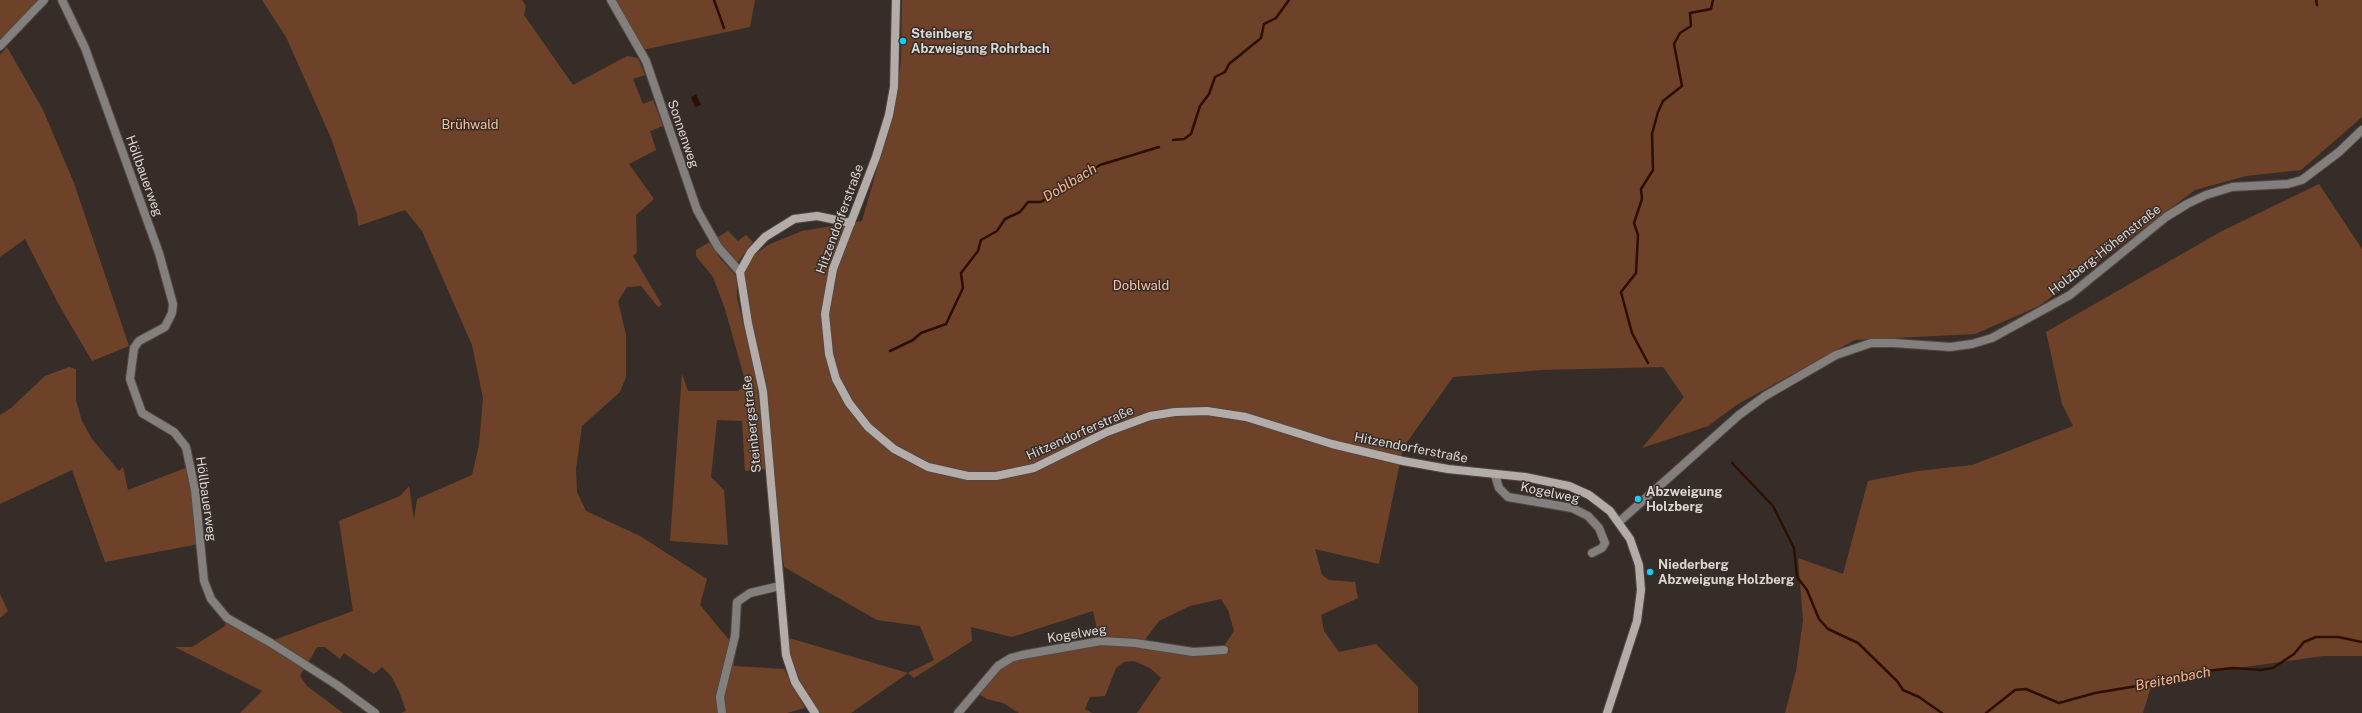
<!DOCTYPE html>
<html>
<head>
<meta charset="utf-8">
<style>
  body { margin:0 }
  canvas { display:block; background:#362d29 }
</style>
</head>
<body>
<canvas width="2362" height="713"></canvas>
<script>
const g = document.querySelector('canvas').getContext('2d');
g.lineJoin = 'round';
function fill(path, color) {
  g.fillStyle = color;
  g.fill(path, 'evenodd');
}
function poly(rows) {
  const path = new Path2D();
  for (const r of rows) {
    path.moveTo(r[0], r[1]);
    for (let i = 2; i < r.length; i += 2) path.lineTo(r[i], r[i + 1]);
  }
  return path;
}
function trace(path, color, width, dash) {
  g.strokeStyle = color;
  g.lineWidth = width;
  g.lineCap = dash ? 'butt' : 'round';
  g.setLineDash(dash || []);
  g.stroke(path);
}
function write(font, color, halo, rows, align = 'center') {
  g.font = font + ' "Public Sans",sans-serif';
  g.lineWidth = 3;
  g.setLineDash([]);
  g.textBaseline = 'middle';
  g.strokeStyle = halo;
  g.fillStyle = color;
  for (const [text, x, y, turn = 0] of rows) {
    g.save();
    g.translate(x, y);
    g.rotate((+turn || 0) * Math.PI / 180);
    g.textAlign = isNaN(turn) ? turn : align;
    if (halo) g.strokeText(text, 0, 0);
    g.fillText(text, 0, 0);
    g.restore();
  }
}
fill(poly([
  [0,0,40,0,0,41],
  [262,0,522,0,526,6,524,15,573,85,627,56,638,58,645,75,633,79,643,104,653,100,663,126,650,131,656,150,629,164,654,199,636,215,637,252,633,256,662,305,658,307,641,286,627,287,618,301,626,335,626,377,620,392,582,426,576,469,577,492,586,511,640,536,707,579,700,605,735,647,734,666,784,669,805,708,787,713,401,713,406,711,399,691,391,676,382,667,374,674,344,653,340,659,325,647,317,647,308,663,287,651,274,640,353,611,339,521,400,496,409,486,414,520,417,499,472,475,479,445,483,398,472,345,422,231,405,210,358,226,357,214,331,138,286,37],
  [608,0,755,0,750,27,642,50],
  [902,0,2362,0,2362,117,2301,170,2246,176,2195,190,2039,306,1975,334,1855,340,1738,404,1708,426,1642,448,1684,397,1663,367,1542,370,1453,377,1403,448,1379,564,1315,549,1322,575,1329,580,1355,582,1358,598,1321,615,1324,631,1339,652,1376,644,1418,687,1418,713,1137,713,1161,678,1150,668,1134,661,1124,662,1116,668,1105,696,1090,697,1085,709,1092,713,1019,713,1003,703,987,699,977,693,992,675,1011,660,1102,643,1231,652,1224,646,1234,631,1228,610,1221,599,1190,606,1159,621,1144,641,1123,638,1099,638,1093,611,1012,637,971,627,972,641,914,678,908,673,851,713,819,713,797,678,789,652,789,638,908,673,934,660,920,626,877,620,784,567,763,391,749,317,744,273,754,255,768,245,802,231,862,221,894,109,901,61],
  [7,47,43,110,74,183,129,346,92,361,59,305,25,239,0,257,0,55],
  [2319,184,2362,249,2362,656,2323,656,2153,680,2143,713,1785,713,1796,671,1803,620,1798,558,1843,574,1868,481,1918,471,1972,465,2073,426,2062,404,2046,332,2222,231],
  [728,231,738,241,746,235,753,242,738,262,734,263,715,239],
  [710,242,720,258,737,277,737,298,755,371,767,469,745,471,742,421,717,420,711,477,724,490,728,545,670,541,682,374,688,391,738,391,746,384,725,309,713,277,696,256,696,250],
  [69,367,76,369,76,400,82,421,92,439,119,471,123,467,128,490,188,467,199,544,105,562,72,470,0,504,0,415,11,408,45,376],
  [0,594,8,611,0,618],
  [226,621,305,667,300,676,307,686,343,713,240,713,262,691,175,647,192,647,225,626]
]), '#6e4228');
fill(poly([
  [696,94,701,105,695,107,691,97]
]), '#2d0f00');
trace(poly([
  [714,0,724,28],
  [2316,0,2317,5],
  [1173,140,1184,139,1191,134,1200,106,1209,94,1215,77,1225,72,1229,64,1261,38,1264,24,1276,18,1289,0],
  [890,351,913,340,921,333,946,324,963,288,961,273,978,251,981,240,997,231,1005,219,1020,212,1028,202,1041,202,1100,165,1159,147],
  [1648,363,1632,333,1621,292,1636,273,1638,235,1634,223,1642,199,1641,189,1653,170,1652,134,1658,112,1663,101,1682,86,1674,44,1680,33,1691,26,1690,13,1711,9,1713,0],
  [1732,463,1773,506,1794,548,1797,577,1807,590,1819,619,1828,629,1858,643,1897,681,1903,690,1919,697,1942,713],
  [1986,713,2015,690,2026,689,2059,703,2095,693,2179,679,2206,671,2233,668,2261,670,2273,668,2294,654,2304,642,2316,637,2338,637,2362,642]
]), '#2d0f00', 2.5);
const minor = poly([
  [62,0,85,48,159,253,173,304,172,313,165,327,139,341,134,348,130,379,142,413,174,432,186,447,195,490,204,581,211,599,227,618,271,643,337,685,375,713],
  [611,0,646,61,697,210,718,247,740,272],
  [1495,475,1499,488,1508,497,1572,508,1588,516,1599,528,1605,543,1602,548,1592,553],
  [1619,522,1739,415,1765,396,1836,355,1871,343,1894,343,1950,347,1972,344,1992,338,2070,295,2166,217,2187,204,2206,195,2232,187,2288,184,2302,180,2339,152,2362,130],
  [958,713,998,666,1011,658,1022,655,1101,641,1135,643,1193,652,1224,650]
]);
const tertiary = poly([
  [0,46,44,0],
  [722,713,720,697,735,636,737,602,750,593,780,586]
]);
const secondary = poly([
  [896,0,894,87,889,115,876,157,833,269,825,314,829,354,836,379,849,403,868,427,894,449,928,467,968,476,996,476,1034,468,1107,432,1150,416,1175,412,1207,411,1246,417,1332,444,1403,461,1448,469,1525,477,1569,486,1589,495,1610,511,1630,539,1639,565,1641,590,1637,621,1607,713],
  [815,713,795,682,786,655,763,391,748,323,740,272,751,252,765,237,794,219,817,216,851,223]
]);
trace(minor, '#514844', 10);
trace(tertiary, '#514844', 10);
trace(secondary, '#514844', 10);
trace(minor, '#837f7c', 8);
trace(tertiary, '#837f7c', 8);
trace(secondary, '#b3aca8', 8);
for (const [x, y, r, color] of [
  [903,41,4,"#16cafb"],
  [1638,499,4,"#16cafb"],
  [1650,572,4,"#16cafb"]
]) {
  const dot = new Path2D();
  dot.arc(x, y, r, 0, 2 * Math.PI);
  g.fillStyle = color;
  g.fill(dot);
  trace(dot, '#362d29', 1.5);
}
write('bold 13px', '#dcd7d4', '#362d29', [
  ["Steinberg",911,34],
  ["Abzweigung Rohrbach",911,49],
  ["Abzweigung",1646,492],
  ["Holzberg",1646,507],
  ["Niederberg",1658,565],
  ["Abzweigung Holzberg",1658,580]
], 'left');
write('13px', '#f9c1a2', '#362d29', [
  ["Brühwald",470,125],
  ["Doblwald",1141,286]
]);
write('13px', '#dcd7d4', '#362d29', [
  ["Sonnenweg",683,134,71],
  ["Höllbauerweg",144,176,70],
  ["Hitzendorferstraße",840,219,-70],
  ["Holzberg-Höhenstraße",2105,250,-38],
  ["Steinbergstraße",752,424,-96],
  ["Hitzendorferstraße",1080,433,-24],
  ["Hitzendorferstraße",1411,448,11],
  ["Kogelweg",1550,493,12],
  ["Höllbauerweg",206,499,82],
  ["Kogelweg",1077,634,-9]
]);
write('italic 14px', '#fcb389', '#362d29', [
  ["Doblbach",1070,183,-31],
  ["Breitenbach",2173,679,-11]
]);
</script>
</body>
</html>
